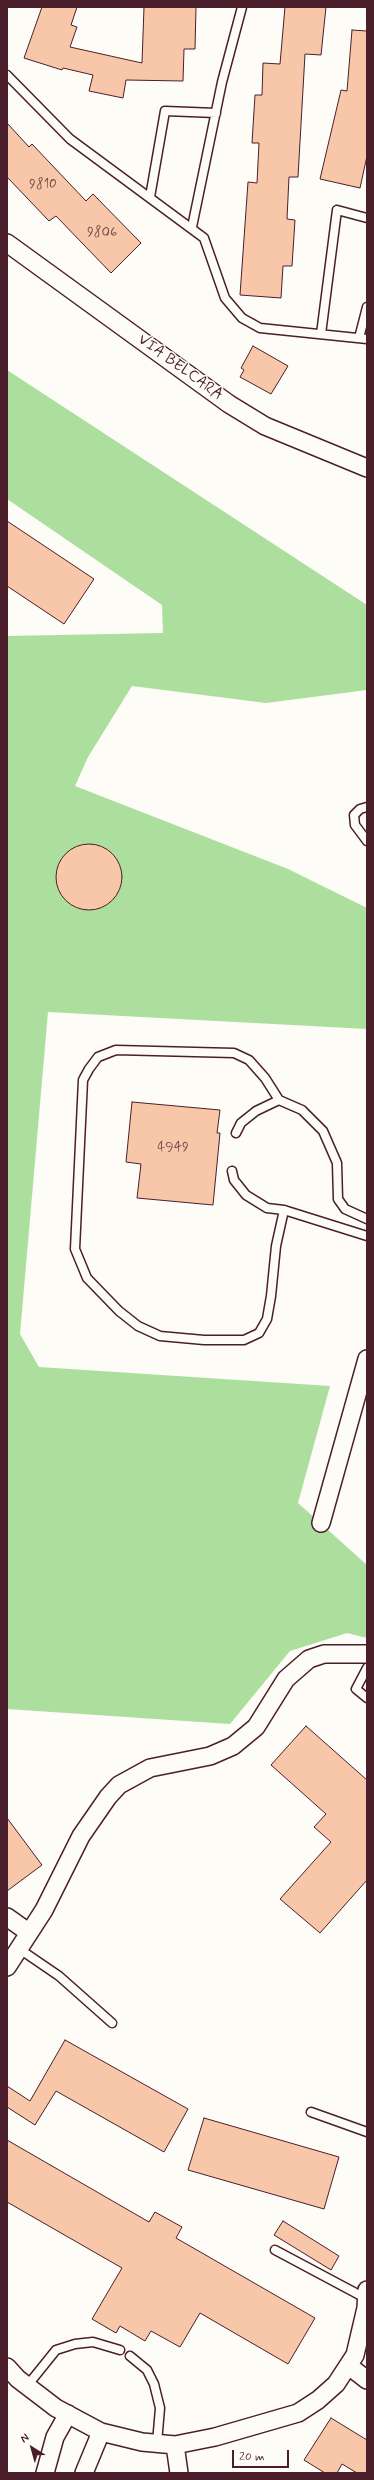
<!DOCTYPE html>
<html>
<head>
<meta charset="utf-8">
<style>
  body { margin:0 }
  #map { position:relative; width:374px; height:2480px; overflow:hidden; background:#fdfcf7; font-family:Mynerve,sans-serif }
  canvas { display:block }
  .frame { position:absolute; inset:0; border:8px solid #4a1f2b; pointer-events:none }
  .north { position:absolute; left:12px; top:2428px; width:40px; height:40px; -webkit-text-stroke:3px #fdfcf7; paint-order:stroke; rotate:323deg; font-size:11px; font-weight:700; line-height:16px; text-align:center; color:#4a1f2b }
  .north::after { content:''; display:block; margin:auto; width:14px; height:18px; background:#4a1f2b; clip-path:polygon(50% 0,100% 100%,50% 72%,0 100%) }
  .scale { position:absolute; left:232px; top:2450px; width:57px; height:18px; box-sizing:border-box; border:2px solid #4a1f2b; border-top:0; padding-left:5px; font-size:12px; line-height:14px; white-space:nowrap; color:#4a1f2b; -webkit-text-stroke:3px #fdfcf7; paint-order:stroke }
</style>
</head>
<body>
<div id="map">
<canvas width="374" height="2480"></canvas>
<div class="frame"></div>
<div class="north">N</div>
<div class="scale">20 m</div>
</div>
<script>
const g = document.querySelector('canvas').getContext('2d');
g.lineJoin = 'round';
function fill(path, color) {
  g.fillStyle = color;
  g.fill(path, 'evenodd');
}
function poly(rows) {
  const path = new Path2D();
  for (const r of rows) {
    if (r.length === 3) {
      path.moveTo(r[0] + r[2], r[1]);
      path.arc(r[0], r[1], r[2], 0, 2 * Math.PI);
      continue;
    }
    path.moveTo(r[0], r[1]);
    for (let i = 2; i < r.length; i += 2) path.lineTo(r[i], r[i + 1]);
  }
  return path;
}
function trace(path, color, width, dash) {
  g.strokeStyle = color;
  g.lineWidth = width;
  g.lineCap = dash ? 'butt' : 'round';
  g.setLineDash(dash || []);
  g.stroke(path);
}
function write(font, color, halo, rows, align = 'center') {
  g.font = font + ' Mynerve,sans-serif';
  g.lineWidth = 3;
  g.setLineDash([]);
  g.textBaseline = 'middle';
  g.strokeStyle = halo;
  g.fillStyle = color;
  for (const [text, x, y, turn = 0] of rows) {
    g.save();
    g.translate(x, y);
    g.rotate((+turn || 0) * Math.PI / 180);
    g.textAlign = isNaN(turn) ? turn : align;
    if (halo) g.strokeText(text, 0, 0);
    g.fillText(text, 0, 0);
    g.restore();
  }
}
fill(poly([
  [7,370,367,605,367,690,266,703,132,686,88,757,75,786,288,869,367,908,367,1029,48,1012,20,1334,39,1367,330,1386,298,1503,367,1565,367,1638,347,1633,290,1651,230,1724,7,1709,7,636,163,633,162,605,7,499]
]), '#acde9e');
const building = poly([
  [42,7,77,7,71,25,77,27,70,47,142,63,144,7,196,7,195,49,184,49,183,81,126,80,123,98,89,91,93,75,63,68,62,70,24,58,42,7],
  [285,7,326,7,321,55,305,54,298,177,289,177,287,219,295,220,292,266,283,266,281,298,240,295,248,182,257,183,259,143,252,143,255,95,262,95,263,63,280,64,285,7],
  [352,30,367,31,367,156,360,188,320,179,341,90,347,91,352,30],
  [7,123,29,147,32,144,86,201,93,194,141,243,111,273,56,216,49,221,7,177,7,123],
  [253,346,288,366,271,394,240,377,244,370,241,368,253,346],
  [7,521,94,579,64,624,7,586,7,521],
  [89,877,33],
  [132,1102,220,1110,217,1133,220,1133,213,1205,137,1198,141,1164,126,1162,132,1102],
  [306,1726,367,1780,367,1880,320,1933,280,1899,331,1842,314,1827,326,1814,271,1765,306,1726],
  [7,1818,42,1865,7,1891,7,1818],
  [65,2040,188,2109,164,2152,56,2091,35,2125,7,2107,7,2086,30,2101,65,2040],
  [204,2118,339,2157,324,2209,188,2170,204,2118],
  [7,2140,149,2222,155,2212,182,2227,176,2238,315,2318,288,2364,200,2313,180,2347,151,2331,145,2341,120,2326,116,2333,92,2319,122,2268,7,2202,7,2140],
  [283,2221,339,2256,331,2270,274,2235,283,2221],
  [331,2418,367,2440,367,2473,357,2473,342,2464,337,2473,325,2473,304,2460,331,2418]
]);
fill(building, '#f8c6a8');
trace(building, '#4a1f2b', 1);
const service = poly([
  [7,75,70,139,204,238,225,298,242,318,260,328,367,339],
  [150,197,165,111,216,113],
  [192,227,222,82,242,7],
  [321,334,337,210,367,218],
  [359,338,367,307],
  [367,807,360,809,354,815,355,825,367,841],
  [236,1133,241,1123,256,1111,279,1100],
  [232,1171,234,1180,246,1195,267,1208,284,1210,367,1236],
  [284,1210,276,1246,271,1296,267,1319,259,1333,244,1340,204,1340,160,1336,138,1326,119,1311,87,1278,75,1249,83,1080,89,1069,98,1057,116,1050,234,1053,249,1060,265,1078,279,1100,302,1110,323,1131,337,1163,338,1199,345,1209,367,1219],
  [367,1668,356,1689,367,1698],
  [18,1948,59,1976,112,2023],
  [311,2112,367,2132],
  [275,2250,367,2299],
  [130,2356,147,2370,154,2384,160,2408,157,2443],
  [27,2386,56,2350,75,2344,93,2342,120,2350]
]);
const minor = poly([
  [7,243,229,404,265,426,367,468],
  [321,1523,367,1359],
  [7,1917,28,1932],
  [7,1967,44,1910,81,1836,108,1797,119,1785,150,1768,210,1756,233,1746,256,1727,286,1679,309,1659,324,1654,367,1654],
  [349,2366,367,2380],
  [7,2367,18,2379,56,2408,101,2432,142,2442,175,2445,215,2437,298,2413,318,2400,336,2384,355,2355,366,2308,367,2290],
  [175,2445,179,2473],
  [45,2473,55,2437,68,2414],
  [84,2473,101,2432]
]);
trace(service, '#4a1f2b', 11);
trace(minor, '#4a1f2b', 20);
trace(service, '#fdfcf7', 8);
trace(minor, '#fdfcf7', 17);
write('14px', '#76494a', null, [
  ["9810",43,185],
  ["9806",102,233],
  ["4949",173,1148]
]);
write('16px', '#4a1f2b', '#fdfcf7', [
  ["VIA BELCARA",180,368,36]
]);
</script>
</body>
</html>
